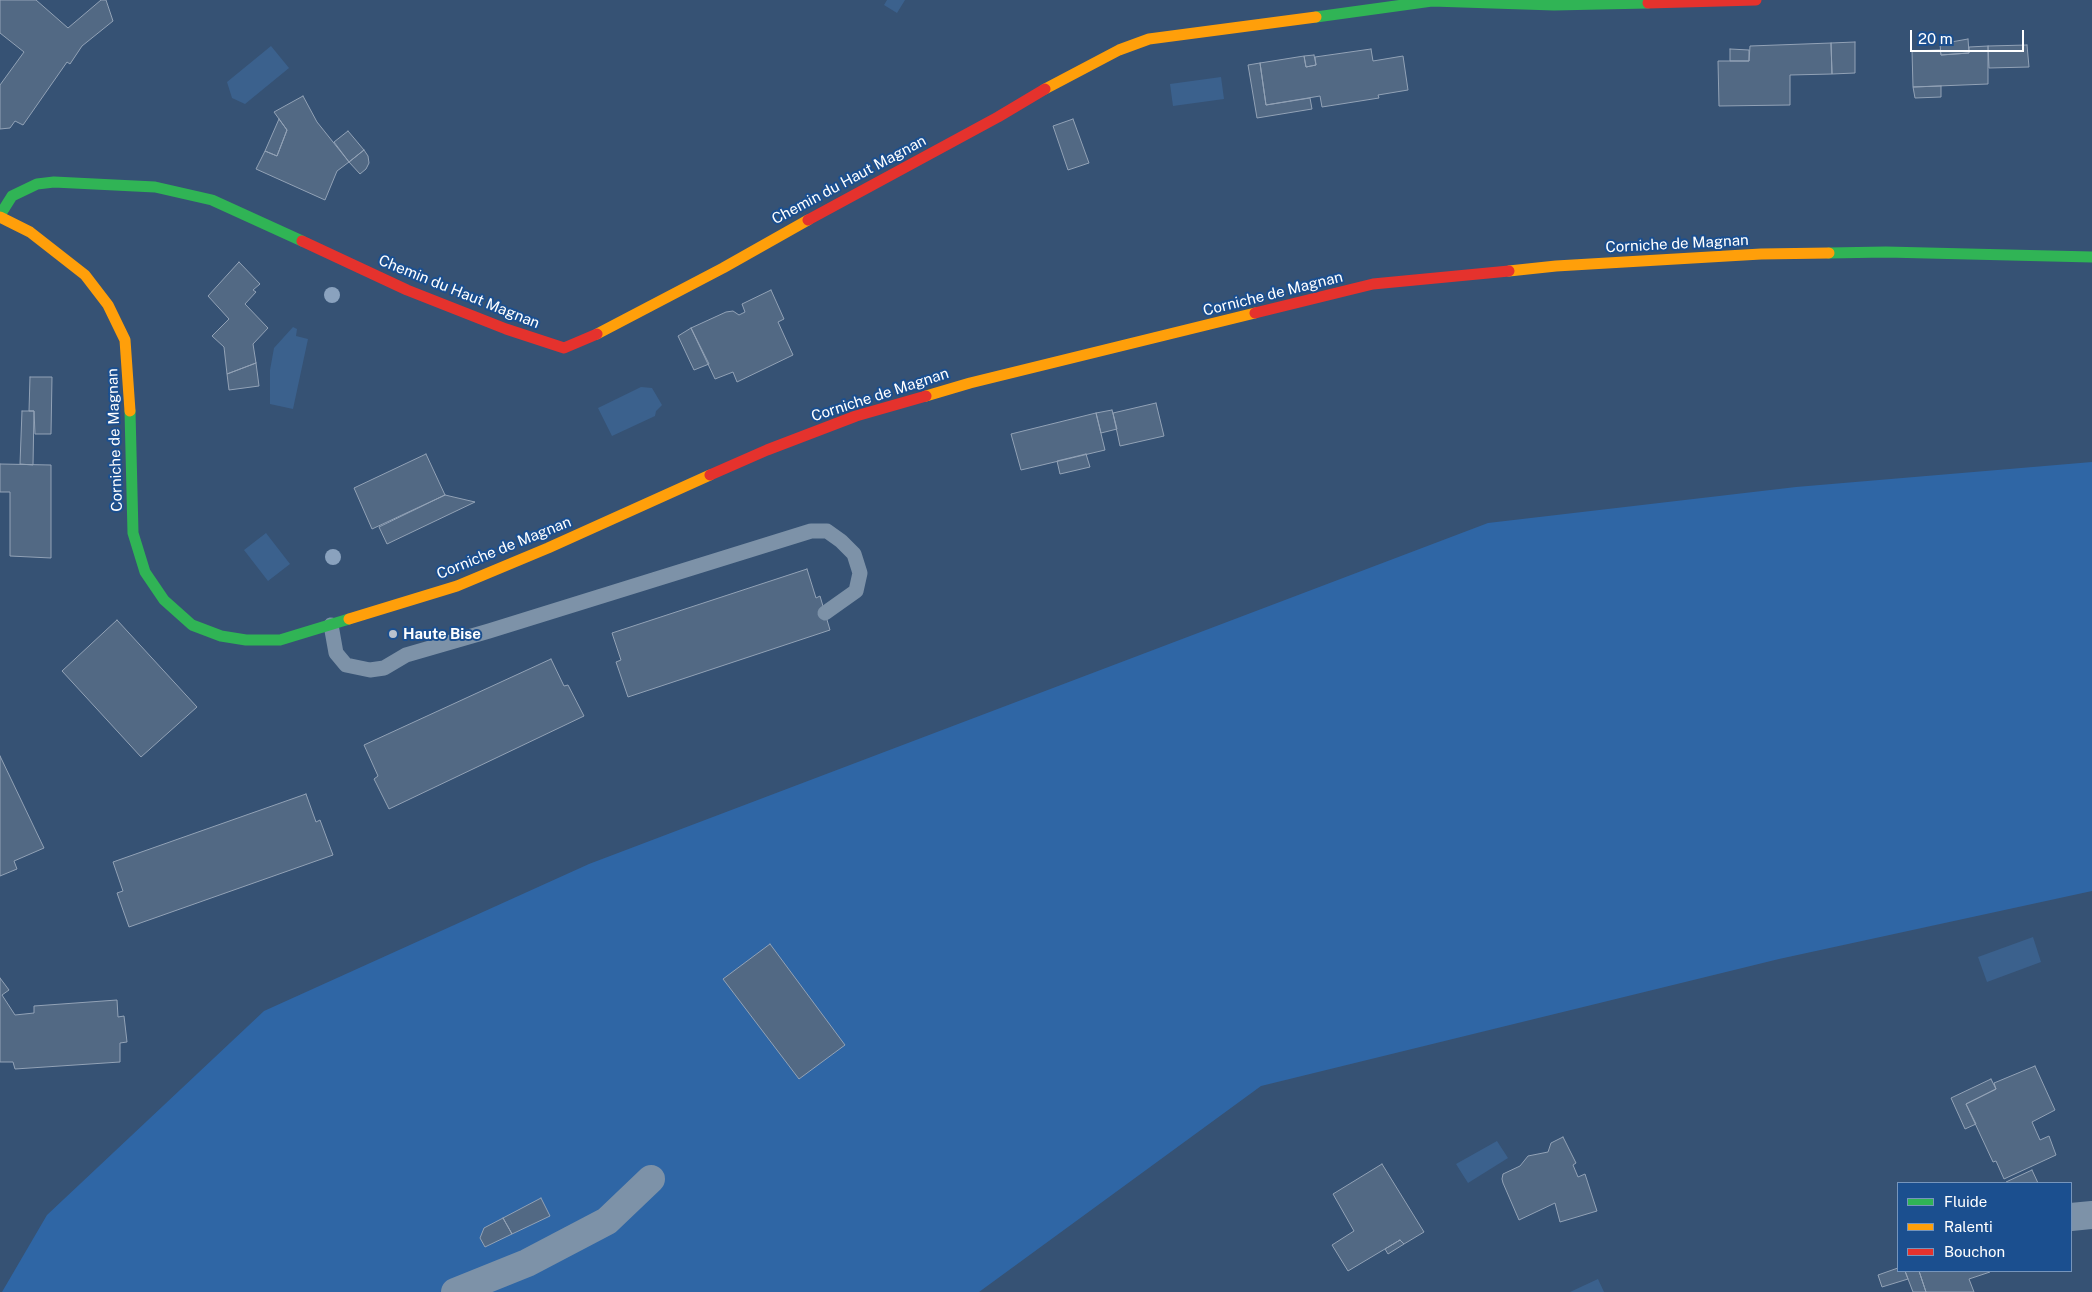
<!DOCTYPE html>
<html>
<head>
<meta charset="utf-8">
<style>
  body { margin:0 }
  #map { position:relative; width:2092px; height:1292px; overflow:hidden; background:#365274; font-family:"Public Sans",sans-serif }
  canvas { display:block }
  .legend { position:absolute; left:1897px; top:1182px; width:175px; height:90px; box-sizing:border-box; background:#1b4f8f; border:1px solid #7695bc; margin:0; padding:6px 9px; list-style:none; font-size:15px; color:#fff }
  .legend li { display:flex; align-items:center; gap:10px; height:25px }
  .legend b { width:25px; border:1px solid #7695bc }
  .scale { position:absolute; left:1910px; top:30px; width:114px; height:22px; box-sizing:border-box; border:2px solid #fff; border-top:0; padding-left:6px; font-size:15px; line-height:18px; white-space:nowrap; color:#fff; -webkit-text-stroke:4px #1b4f8f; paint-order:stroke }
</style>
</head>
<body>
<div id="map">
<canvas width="2092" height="1292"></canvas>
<ul class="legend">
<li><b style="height:6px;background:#30b455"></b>Fluide</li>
<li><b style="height:6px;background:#ff9f0a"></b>Ralenti</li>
<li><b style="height:6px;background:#e5322d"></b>Bouchon</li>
</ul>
<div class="scale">20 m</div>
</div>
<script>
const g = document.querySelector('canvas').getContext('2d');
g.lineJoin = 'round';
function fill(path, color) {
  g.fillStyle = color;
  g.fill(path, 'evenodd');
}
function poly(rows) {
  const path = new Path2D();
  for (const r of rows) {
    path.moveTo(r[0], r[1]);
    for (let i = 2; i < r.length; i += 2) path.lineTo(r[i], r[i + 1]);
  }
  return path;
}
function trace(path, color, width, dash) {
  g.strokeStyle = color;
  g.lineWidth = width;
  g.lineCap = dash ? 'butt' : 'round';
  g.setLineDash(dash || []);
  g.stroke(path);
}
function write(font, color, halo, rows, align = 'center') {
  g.font = font + ' "Public Sans",sans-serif';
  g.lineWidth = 4;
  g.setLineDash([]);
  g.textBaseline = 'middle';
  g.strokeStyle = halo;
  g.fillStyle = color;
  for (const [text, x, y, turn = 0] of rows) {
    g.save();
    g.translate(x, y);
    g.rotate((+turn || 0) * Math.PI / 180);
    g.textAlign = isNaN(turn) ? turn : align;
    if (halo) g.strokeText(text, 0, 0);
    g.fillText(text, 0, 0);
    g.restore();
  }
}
fill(poly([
  [2092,462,2092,891,1779,959,1261,1086,979,1292,2,1292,47,1215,264,1011,589,864,1488,523,1796,487]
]), '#2f66a5');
fill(poly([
  [887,0,905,0,897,13,884,5],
  [271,46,289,68,245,104,232,98,227,82],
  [1221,77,1224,99,1173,106,1170,84],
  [293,327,297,329,296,336,308,339,293,409,270,404,270,370,274,348],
  [641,387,652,388,662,405,656,411,655,416,612,436,598,408],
  [266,533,290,564,268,581,244,550],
  [2033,937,2041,962,1987,982,1978,957],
  [1497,1141,1508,1158,1468,1183,1456,1164],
  [1598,1279,1604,1292,1570,1292]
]), '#3b618d');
const building = poly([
  [0,0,36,0,68,28,101,0,106,0,113,21,82,46,70,64,67,62,23,125,15,121,10,128,0,129,0,85,24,52,0,33,0,0],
  [1968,39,1969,53,1941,55,1940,44,1968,39],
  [1855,42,1855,73,1832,74,1831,43,1855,42],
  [1831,43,1832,74,1790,75,1790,105,1719,106,1718,61,1749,61,1750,46,1831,43],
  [2027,45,2029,67,1989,68,1988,46,2027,45],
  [1988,46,1988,84,1913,87,1912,51,1940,50,1941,55,1969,53,1969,47,1988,46],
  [1371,49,1373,61,1403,56,1408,90,1378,95,1379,98,1322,107,1320,96,1266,105,1260,63,1304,56,1306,67,1316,65,1315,57,1371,49],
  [1730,49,1749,50,1749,61,1730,61,1730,49],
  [1314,55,1316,65,1306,67,1304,56,1314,55],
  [1260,63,1266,105,1310,98,1312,109,1257,118,1248,65,1260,63],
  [1941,86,1941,97,1915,98,1913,87,1941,86],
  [303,96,317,122,349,162,337,171,325,200,256,169,265,151,277,156,287,130,274,112,303,96],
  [279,119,287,130,277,156,265,151,279,119],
  [1073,119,1089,163,1068,170,1053,126,1073,119],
  [348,131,364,150,349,162,334,142,348,131],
  [364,150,368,156,369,163,366,169,360,174,349,162,364,150],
  [239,262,260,284,253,290,256,292,245,304,268,328,253,344,256,363,227,374,224,347,212,336,229,319,208,296,239,262],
  [771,290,784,319,778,322,793,355,737,382,733,372,715,379,691,328,726,312,733,311,739,315,745,312,742,304,771,290],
  [691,328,709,364,694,370,678,336,691,328],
  [256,363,259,386,229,390,227,374,256,363],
  [30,377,52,377,51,434,35,434,34,411,29,411,30,377],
  [1156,403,1164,436,1120,446,1113,413,1156,403],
  [1112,410,1117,429,1101,433,1096,413,1112,410],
  [22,411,34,411,33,465,20,464,22,411],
  [1096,413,1105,450,1021,470,1011,434,1096,413],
  [426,454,445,495,372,529,354,488,426,454],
  [1086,454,1090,467,1060,474,1057,461,1086,454],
  [0,464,51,465,51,558,10,556,10,492,0,492,0,464],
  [445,495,475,502,387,544,379,527,445,495],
  [807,569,816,598,820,596,830,630,628,697,616,662,621,660,612,633,807,569],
  [117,620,197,707,141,757,62,671,117,620],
  [551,659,564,686,568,685,584,716,389,809,374,779,378,776,364,745,551,659],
  [0,756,44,848,14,861,17,869,0,876,0,756],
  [306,794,316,822,320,820,333,855,129,927,117,893,123,891,113,862,306,794],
  [770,944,845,1045,799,1079,723,979,770,944],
  [0,978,9,990,2,995,15,1015,34,1013,34,1006,117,1000,118,1017,124,1016,127,1042,120,1043,120,1062,15,1069,13,1062,0,1062,0,978],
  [2035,1066,2055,1110,2032,1122,2040,1140,2049,1136,2056,1155,2004,1179,1996,1161,1993,1162,1966,1104,1996,1089,1994,1083,2035,1066],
  [1991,1079,1996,1089,1966,1104,1976,1124,1965,1129,1951,1098,1991,1079],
  [1563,1137,1576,1163,1573,1165,1578,1177,1585,1174,1597,1211,1560,1222,1555,1203,1519,1220,1503,1183,1502,1179,1503,1174,1520,1166,1528,1156,1548,1152,1551,1143,1563,1137],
  [1382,1164,1424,1232,1404,1244,1400,1240,1348,1271,1332,1245,1354,1231,1333,1194,1382,1164],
  [2032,1170,2038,1183,2006,1183,2006,1182,2032,1170],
  [541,1198,550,1216,512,1234,503,1218,541,1198],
  [503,1218,512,1234,485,1247,480,1238,484,1228,503,1218],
  [1400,1240,1404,1244,1388,1254,1385,1249,1400,1240],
  [1898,1268,1898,1271,1905,1271,1908,1279,1882,1287,1878,1275,1898,1268],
  [1905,1271,1919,1271,1926,1292,1913,1292,1905,1271],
  [1919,1271,1990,1271,1990,1272,1969,1279,1974,1292,1926,1292,1919,1271]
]);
fill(building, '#526984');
trace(building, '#92a2b6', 1);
trace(poly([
  [331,625,336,653,346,665,370,670,384,668,406,655,489,631,811,531,827,531,841,541,854,554,860,573,856,591,825,613]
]), '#7d92a8', 15);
trace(poly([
  [2071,1217,2092,1215],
  [455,1292,527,1263,607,1221,651,1179]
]), '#7d92a8', 28);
trace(poly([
  [1316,17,1432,1,1554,5,1648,3],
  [0,215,12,196,37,184,54,182,155,187,212,200,302,241],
  [1829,253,1886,252,2092,257],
  [130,411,133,533,145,572,164,600,192,625,221,636,246,640,280,640,349,619]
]), '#30b455', 11);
trace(poly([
  [1045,89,1119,50,1149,39,1316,17],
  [0,217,30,232,85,275,108,305,125,340,130,411],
  [1509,271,1556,266,1761,254,1829,253],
  [597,334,723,268,808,220],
  [926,396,970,383,1255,313],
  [349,619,457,586,548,548,710,475]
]), '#ff9f0a', 11);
trace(poly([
  [1648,3,1756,0],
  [808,220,998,117,1045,89],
  [302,241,407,290,506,329,564,348,597,334],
  [1255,313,1373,284,1509,271],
  [710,475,767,450,856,416,926,396]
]), '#e5322d', 11);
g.fillStyle = '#8aa2be';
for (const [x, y] of [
  [332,295],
  [333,557]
]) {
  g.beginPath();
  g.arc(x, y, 8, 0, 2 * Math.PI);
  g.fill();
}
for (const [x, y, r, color] of [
  [393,634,5,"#b9c2ce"]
]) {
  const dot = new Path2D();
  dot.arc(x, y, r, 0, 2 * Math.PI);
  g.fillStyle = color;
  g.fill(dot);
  trace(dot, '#1b4f8f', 2);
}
write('15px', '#fff', '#1b4f8f', [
  ["Chemin du Haut Magnan",849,180,-28],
  ["Corniche de Magnan",1677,244,-3],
  ["Chemin du Haut Magnan",459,292,22],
  ["Corniche de Magnan",1273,294,-14],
  ["Corniche de Magnan",880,395,-18],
  ["Corniche de Magnan",115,440,-92],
  ["Corniche de Magnan",504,548,-22]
]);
write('bold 15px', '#fff', '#1b4f8f', [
  ["Haute Bise",403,634]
], 'left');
</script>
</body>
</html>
